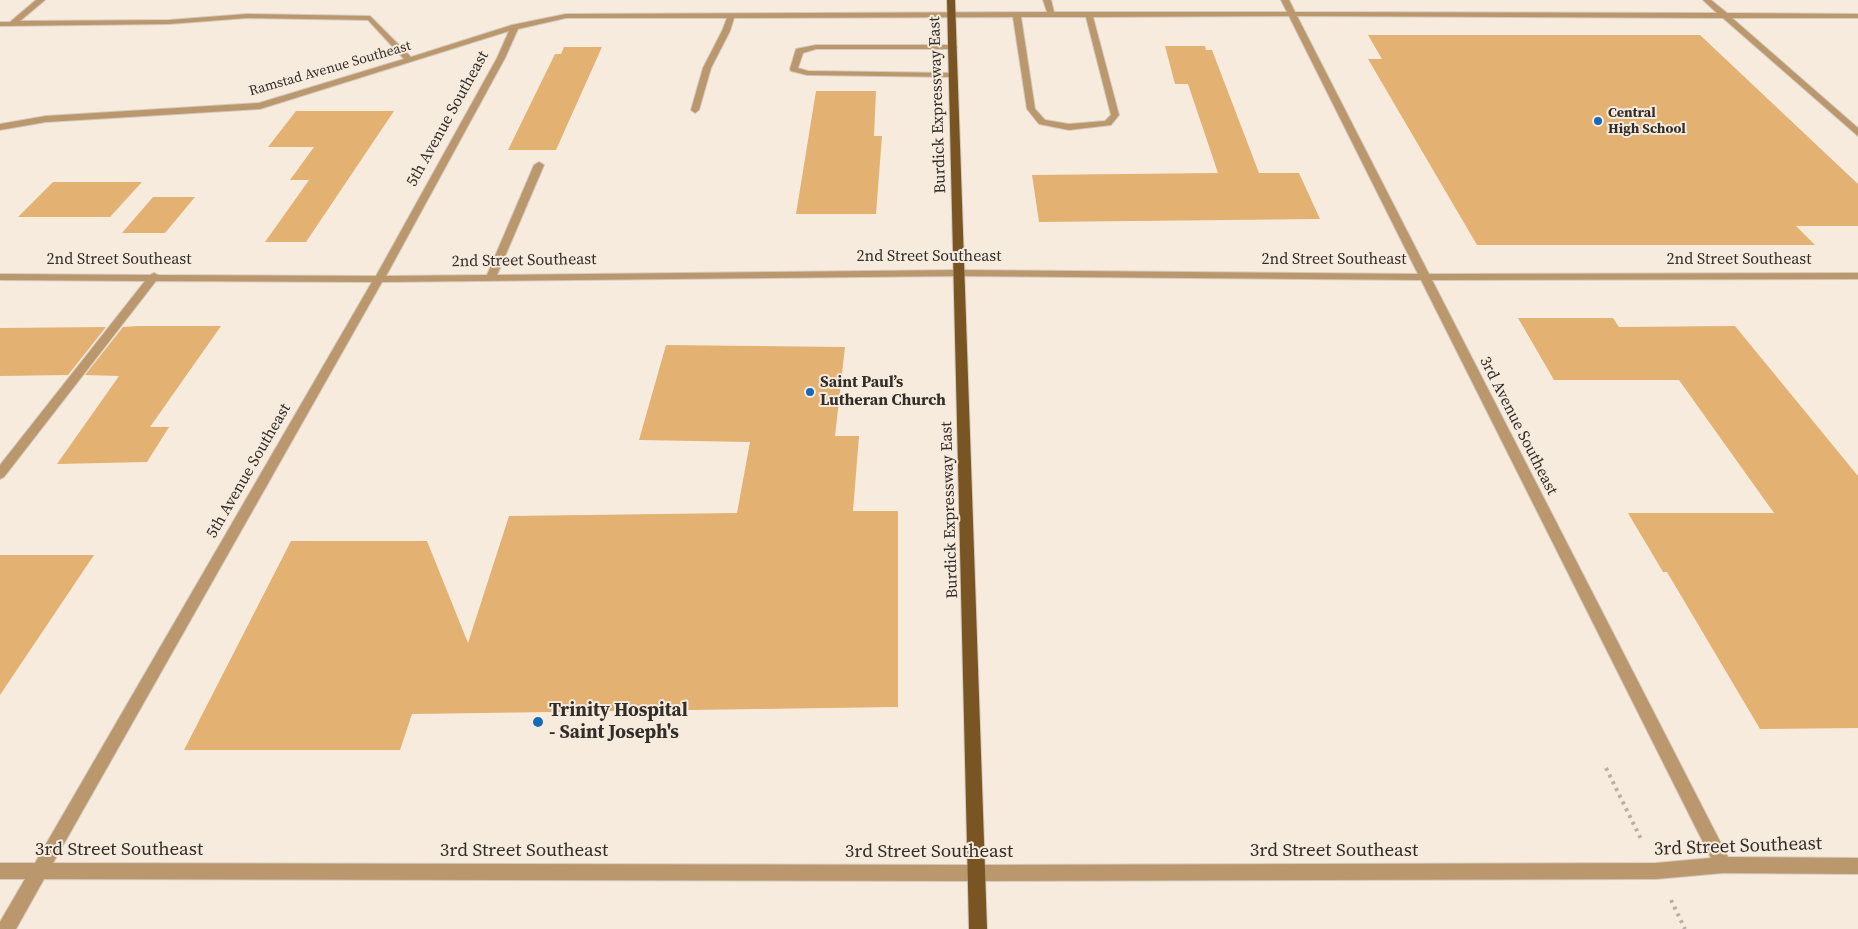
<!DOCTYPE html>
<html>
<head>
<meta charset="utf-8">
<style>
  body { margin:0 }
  canvas { display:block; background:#f7ebde }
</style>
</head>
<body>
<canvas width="1858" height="929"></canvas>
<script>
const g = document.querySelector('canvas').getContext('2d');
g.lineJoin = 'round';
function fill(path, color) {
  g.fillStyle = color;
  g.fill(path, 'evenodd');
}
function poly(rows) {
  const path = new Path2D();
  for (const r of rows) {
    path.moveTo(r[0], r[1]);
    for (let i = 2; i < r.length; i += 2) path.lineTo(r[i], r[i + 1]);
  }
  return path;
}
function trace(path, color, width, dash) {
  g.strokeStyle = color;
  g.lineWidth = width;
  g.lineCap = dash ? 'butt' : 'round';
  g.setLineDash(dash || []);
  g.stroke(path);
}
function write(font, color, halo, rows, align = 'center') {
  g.font = font + ' "Source Serif 4",serif';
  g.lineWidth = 4;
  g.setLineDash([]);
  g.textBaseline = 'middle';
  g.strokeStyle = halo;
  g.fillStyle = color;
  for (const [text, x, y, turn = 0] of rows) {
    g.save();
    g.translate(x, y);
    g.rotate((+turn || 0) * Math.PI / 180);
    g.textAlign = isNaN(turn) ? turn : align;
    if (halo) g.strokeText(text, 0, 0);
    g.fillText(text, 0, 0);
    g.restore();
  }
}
fill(poly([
  [1368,35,1700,35,1858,184,1858,226,1796,226,1815,245,1477,245,1368,59,1382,59],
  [1165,46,1205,46,1206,50,1212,50,1259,173,1299,173,1320,219,1039,222,1032,175,1218,173,1188,84,1175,84],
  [564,47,602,47,556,150,508,150,555,54,561,54],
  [816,91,876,91,874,136,882,136,876,214,796,214],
  [296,111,394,111,306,242,265,242,309,180,290,180,314,147,268,147],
  [53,182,142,182,110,217,18,217],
  [153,197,195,197,165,233,122,233],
  [1518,318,1613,318,1619,327,1735,326,1858,476,1858,728,1760,729,1667,572,1663,572,1628,513,1774,513,1679,380,1554,380],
  [138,326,221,326,150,427,169,427,147,462,57,464,119,376,85,375,123,327],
  [106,327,68,375,0,376,0,328],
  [666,345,845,347,835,436,859,436,853,511,898,511,898,707,412,714,400,750,184,750,291,541,427,541,468,643,509,516,737,513,750,442,639,440],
  [0,555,94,555,0,695]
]), '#e3b172');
const minor = poly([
  [36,0,45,0,20,21,169,20,247,14,370,16,411,57,512,25,566,14,1047,12,1043,0,1051,0,1054,12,1287,12,1281,0,1289,0,1295,12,1717,13,1703,0,1711,0,1727,13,1858,14,1858,18,1732,18,1858,128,1858,136,1723,18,1297,16,1429,274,1858,273,1858,279,1432,280,1728,857,1858,858,1858,874,1723,873,1656,879,976,881,44,879,16,929,0,929,0,922,25,879,0,879,0,863,35,863,372,282,156,281,4,477,0,479,0,465,145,281,0,280,0,274,150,275,154,273,158,275,376,276,497,58,509,31,260,109,46,122,0,130,0,124,46,116,259,103,404,59,368,20,247,18,169,24,0,26,0,22,10,22,36,0],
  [1289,16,1418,274,959,270,497,275,544,165,539,162,534,165,487,275,386,276,505,58,518,29,566,18,727,18,722,31,703,68,691,110,695,113,699,110,711,68,730,31,734,18,1013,17,1027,109,1039,124,1069,130,1111,125,1119,115,1093,17,1289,16],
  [1021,17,1086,17,1111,115,1105,121,1069,124,1045,120,1035,109,1021,17],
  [959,276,1421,280,1711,858,1656,863,976,865,53,863,382,282,959,276],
  [816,45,953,45,957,47,953,49,816,49,803,53,798,68,808,71,953,73,957,75,953,77,807,75,791,71,790,69,796,49,816,45]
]);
const major = poly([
  [947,0,955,0,987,929,969,929,947,0]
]);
trace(minor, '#d3c9bd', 2);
trace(major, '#d3c9bd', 2);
trace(poly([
  [1606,768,1642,841],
  [1671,900,1685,929]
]), '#b9afa5', 4, [3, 4.5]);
fill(minor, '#ba976c');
fill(major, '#795523');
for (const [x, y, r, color] of [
  [1598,121,5,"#156ab8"],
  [810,392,5,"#156ab8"],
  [538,722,6,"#156ab8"]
]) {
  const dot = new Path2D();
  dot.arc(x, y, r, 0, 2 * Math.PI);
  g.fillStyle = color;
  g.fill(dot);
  trace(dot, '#f7ebde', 2);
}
write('14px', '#312d28', '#f7ebde', [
  ["Ramstad Avenue Southeast",330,69,-16]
]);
write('bold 14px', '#312d28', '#f7ebde', [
  ["Central",1608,113],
  ["High School",1608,129]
], 'left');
write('16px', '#312d28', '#f7ebde', [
  ["Burdick Expressway East",938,105,-92],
  ["5th Avenue Southeast",448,119,-61],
  ["2nd Street Southeast",929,257],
  ["2nd Street Southeast",119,260],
  ["2nd Street Southeast",1334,260],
  ["2nd Street Southeast",1739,260],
  ["2nd Street Southeast",524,261,-1],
  ["3rd Avenue Southeast",1518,426,63],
  ["5th Avenue Southeast",249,471,-60],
  ["Burdick Expressway East",950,510,-92]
]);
write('bold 16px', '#312d28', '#f7ebde', [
  ["Saint Paul’s",820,383],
  ["Lutheran Church",820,401]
], 'left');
write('bold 19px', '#312d28', '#f7ebde', [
  ["Trinity Hospital",549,711],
  ["- Saint Joseph's",549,733]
], 'left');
write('19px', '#312d28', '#f7ebde', [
  ["3rd Street Southeast",1738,847,-2],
  ["3rd Street Southeast",119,850],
  ["3rd Street Southeast",524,851],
  ["3rd Street Southeast",1334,851],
  ["3rd Street Southeast",929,852]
]);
</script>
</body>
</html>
